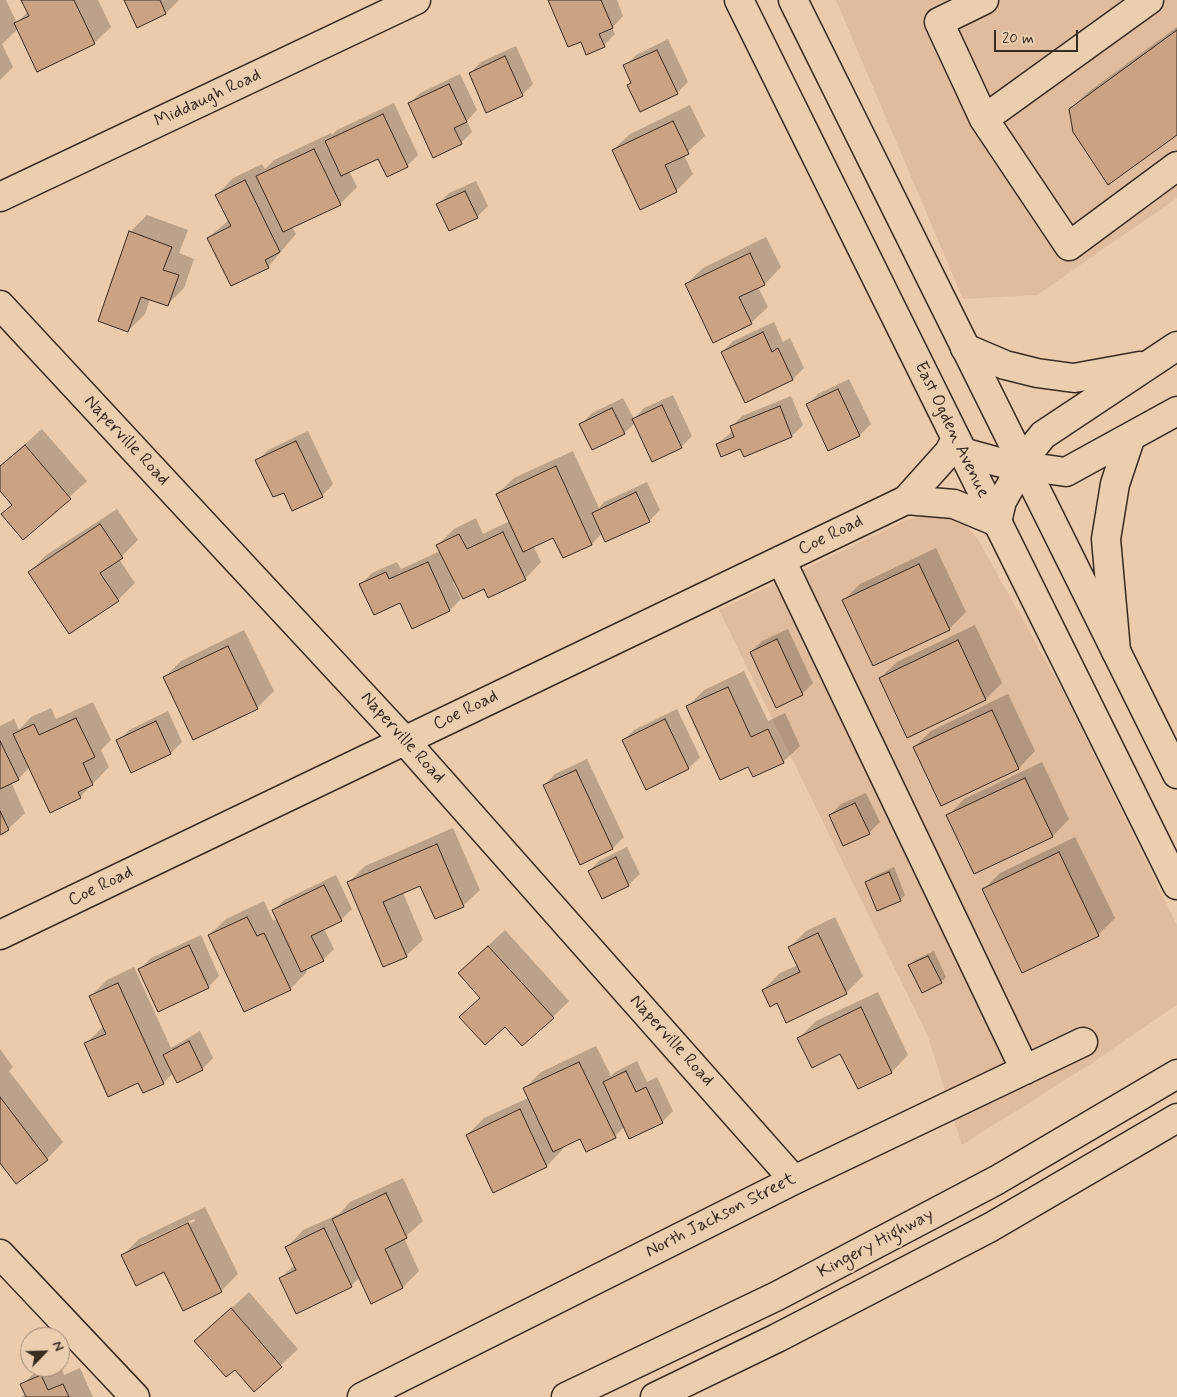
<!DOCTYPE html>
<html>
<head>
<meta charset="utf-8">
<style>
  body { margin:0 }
  #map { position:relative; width:1177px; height:1397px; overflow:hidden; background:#eccbac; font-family:Mynerve,sans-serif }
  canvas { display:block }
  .north { position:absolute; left:20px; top:1327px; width:50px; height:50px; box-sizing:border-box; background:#e9ceb0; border:1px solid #a38c76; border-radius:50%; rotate:66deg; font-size:14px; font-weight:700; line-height:20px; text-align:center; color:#3b2a1e }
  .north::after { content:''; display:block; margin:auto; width:18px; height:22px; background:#3b2a1e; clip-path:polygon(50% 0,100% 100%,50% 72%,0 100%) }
  .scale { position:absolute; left:994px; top:30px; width:84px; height:22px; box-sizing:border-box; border:2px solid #3b2a1e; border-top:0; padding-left:6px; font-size:15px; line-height:18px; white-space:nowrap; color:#3b2a1e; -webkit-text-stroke:4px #e9ceb0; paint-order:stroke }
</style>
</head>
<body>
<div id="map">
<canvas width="1177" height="1397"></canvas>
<div class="north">N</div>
<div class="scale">20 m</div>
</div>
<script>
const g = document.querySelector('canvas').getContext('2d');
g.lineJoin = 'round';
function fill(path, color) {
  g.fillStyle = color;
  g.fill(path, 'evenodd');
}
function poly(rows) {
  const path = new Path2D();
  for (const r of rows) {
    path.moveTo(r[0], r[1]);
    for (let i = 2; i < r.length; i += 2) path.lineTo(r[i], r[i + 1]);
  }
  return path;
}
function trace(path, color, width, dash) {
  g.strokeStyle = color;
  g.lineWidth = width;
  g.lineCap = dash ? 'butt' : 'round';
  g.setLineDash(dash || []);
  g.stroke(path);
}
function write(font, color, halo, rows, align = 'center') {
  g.font = font + ' Mynerve,sans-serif';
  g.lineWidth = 5;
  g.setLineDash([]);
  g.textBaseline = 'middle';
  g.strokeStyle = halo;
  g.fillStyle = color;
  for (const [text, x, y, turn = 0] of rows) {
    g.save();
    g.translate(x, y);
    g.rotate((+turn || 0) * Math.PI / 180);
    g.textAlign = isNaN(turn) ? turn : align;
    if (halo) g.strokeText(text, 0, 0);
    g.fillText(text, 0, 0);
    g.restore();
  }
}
fill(poly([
  [836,0,1177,0,1177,198,1037,295,963,299],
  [928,514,948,515,967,526,979,541,1067,699,1177,925,1177,1005,1092,1063,962,1145,927,1034,719,610,906,520]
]), '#dfbc9d');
fill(poly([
  [0,0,6,0,17,23,28,11,23,0,98,0,111,27,94,43,18,29,2,44,13,67,0,80],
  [125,0,179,0,166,13,138,26],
  [549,0,617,0,623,16,612,28,615,34,604,45,582,40],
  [1177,27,1177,134,1070,110,1087,93],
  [668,39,688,82,677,93,629,85,632,82,625,66,636,55],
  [516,46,533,84,522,95,470,73,481,62],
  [460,74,477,110,467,121,472,132,461,143,409,104,420,93],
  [394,103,418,155,407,166,379,157,349,171,357,187,340,204,292,226,296,234,268,267,208,238,229,220,217,195,233,178,262,164,265,169,274,160,331,133,332,135,337,130],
  [690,105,705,136,684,155,693,174,676,191,613,150,630,134],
  [476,181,488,206,477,217,438,204,449,193],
  [147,215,188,230,179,253,194,259,184,288,167,305,150,299,145,314,128,331,130,232],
  [766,237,781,267,765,284,758,287,768,307,751,323,686,284,703,268],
  [774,322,783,342,790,338,804,368,793,379,745,401,722,352,733,341],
  [849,379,871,424,860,435,807,405,818,394],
  [673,395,692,436,681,447,635,423,624,433,581,424,592,413,623,398,634,419,644,408],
  [791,396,803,425,792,436,744,455,741,447,717,444,733,431,731,427,742,416],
  [42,429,87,481,23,538,13,504,0,489,0,466],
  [308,431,333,484,322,496,284,491,257,461,268,450],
  [573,451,599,508,604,502,647,482,660,510,649,521,602,533,592,544,563,557,554,536,533,545,541,562,525,579,453,582,461,599,450,610,413,627,401,602,361,584,372,573,397,562,401,569,440,551,438,545,454,529,476,518,483,534,510,521,497,494,514,478],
  [117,509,138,540,119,559,135,583,118,600,30,572,46,555],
  [936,548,966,612,949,629,844,600,860,584],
  [975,625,1002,683,986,699,908,736,880,678,897,662],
  [788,629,813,683,802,694,751,652,762,641],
  [244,630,274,691,257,708,164,678,181,661],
  [744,671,768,721,785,713,800,746,783,762,749,765,687,707,704,690],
  [1008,694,1035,751,1019,768,941,804,914,747,931,731],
  [93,702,111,740,101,750,109,767,80,797,30,767,18,779,11,782,25,813,8,829,0,833,0,726,14,719,19,730,31,717,51,708,56,719],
  [677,709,700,757,689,768,647,788,623,741,634,730],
  [168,711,182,742,171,753,132,771,118,741,129,730],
  [587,759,624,837,613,848,580,863,544,785,555,774],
  [1042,762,1069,819,1053,836,975,873,948,816,964,799],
  [866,793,880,822,869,833,830,815,841,804],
  [453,828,480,890,463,906,421,885,403,893,423,940,406,956,348,883,365,866],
  [1075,837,1115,918,1098,935,983,890,1000,873],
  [627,847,640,874,628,885,602,898,589,871,600,860],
  [894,867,905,895,900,900,866,882,872,877],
  [336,875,352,909,341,920,324,929,334,949,323,960,305,968,307,972,290,989,244,1010,209,935,226,919,264,901,273,921,277,919,273,911,284,900],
  [835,917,863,976,846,993,777,1002,763,990,780,973,798,965,790,947,806,931],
  [505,930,569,1001,553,1017,506,1025,481,997,476,957],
  [201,935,219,976,208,987,140,969,151,958],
  [934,951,946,977,941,982,910,965,915,960],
  [134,967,171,1048,200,1031,213,1058,202,1069,173,1073,163,1083,139,1082,85,1044,104,1026,91,996,107,980],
  [878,992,908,1055,892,1072,858,1088,841,1053,799,1038,816,1021],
  [596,1046,611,1076,615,1072,637,1061,647,1082,657,1077,673,1111,662,1122,625,1126,615,1136,581,1138,562,1146,563,1149,547,1166,493,1191,467,1135,484,1118,528,1098,524,1089,541,1072],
  [0,1049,13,1067,9,1071,63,1142,47,1159,0,1161],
  [403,1178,423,1221,404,1238,419,1271,403,1287,360,1277,351,1286,281,1278,295,1264,287,1247,303,1230,339,1214,350,1202],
  [205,1207,238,1274,221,1291,123,1255,139,1239],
  [194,1219,195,1221,141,1247,141,1244],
  [249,1292,298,1349,255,1390,235,1368,196,1341],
  [60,1365,64,1375,80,1368,93,1397,21,1397,26,1394,22,1385,39,1368,60,1367]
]), '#0003');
const building = poly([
  [21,0,74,0,95,44,37,72,14,23,29,16,21,0],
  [124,0,160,0,166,14,137,28,124,0],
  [548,0,601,0,613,28,599,34,605,47,586,55,581,42,568,47,548,0],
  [1177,30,1177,135,1108,185,1073,132,1069,109,1177,30],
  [657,50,678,94,640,112,627,85,631,83,623,65,657,50],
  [505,56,523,96,486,113,469,73,505,56],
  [449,84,467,122,454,128,462,144,433,158,408,103,449,84],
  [383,114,408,167,387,177,378,159,341,176,325,141,383,114],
  [673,121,689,154,665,165,677,192,640,210,612,150,673,121],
  [314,149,341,205,283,232,256,176,314,149],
  [245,180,280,252,265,260,269,268,231,286,207,238,231,226,215,195,245,180],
  [465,191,478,218,449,231,436,204,465,191],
  [129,231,172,247,163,270,179,275,168,306,141,297,128,332,98,321,129,231],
  [750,253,765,285,739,297,752,324,713,343,685,284,750,253],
  [763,332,772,352,778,348,793,380,745,403,721,352,763,332],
  [838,389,860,436,828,451,806,404,838,389],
  [662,405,682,448,652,462,632,419,662,405],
  [780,406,792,437,744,457,740,449,721,457,716,444,734,437,730,426,780,406],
  [612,408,625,434,592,450,579,424,612,408],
  [296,441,323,497,292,511,284,493,273,497,255,460,296,441],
  [25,445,71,499,23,540,1,514,12,505,0,491,0,466,25,445],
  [556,466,592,545,563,558,553,538,523,552,496,494,556,466],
  [636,492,650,522,605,542,592,513,636,492],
  [100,524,123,558,100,573,119,601,69,634,28,572,100,524],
  [503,532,526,580,488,598,484,589,463,599,436,545,459,534,467,549,503,532],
  [428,562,450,611,412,629,400,603,374,615,359,584,386,572,389,579,428,562],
  [919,564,950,630,873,666,842,600,919,564],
  [777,639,803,695,776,708,750,652,777,639],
  [958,640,986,700,907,738,879,678,958,640],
  [228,646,258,709,193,740,163,677,228,646],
  [728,687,751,737,768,729,784,763,753,777,748,767,720,780,686,706,728,687],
  [992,710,1019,769,941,806,913,747,992,710],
  [76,718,95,757,83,763,93,785,78,792,81,798,50,813,13,734,34,724,39,735,76,718],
  [665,719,689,769,646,790,622,740,665,719],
  [156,721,171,754,131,773,116,740,156,721],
  [0,741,19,780,0,789,0,741],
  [576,770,613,849,580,865,543,785,576,770],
  [1025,778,1053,837,974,874,946,815,1025,778],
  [855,803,870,834,843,846,829,815,855,803],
  [0,811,9,830,0,835,0,811],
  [437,844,464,907,435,919,420,886,383,902,407,957,383,967,347,882,437,844],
  [1059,852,1099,936,1022,973,982,889,1059,852],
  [616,857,629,886,602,899,588,871,616,857],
  [889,872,901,901,877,911,865,882,889,872],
  [324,885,342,921,311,936,324,961,301,972,272,910,324,885],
  [247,917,257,936,264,933,291,990,244,1012,208,935,247,917],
  [818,933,847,994,786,1023,777,1003,770,1007,762,990,800,972,788,947,818,933],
  [189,945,209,988,158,1012,138,969,189,945],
  [488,946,554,1018,522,1046,505,1027,485,1045,459,1017,480,998,458,973,488,946],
  [928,956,942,983,922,993,908,965,928,956],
  [118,983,164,1084,143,1093,138,1083,108,1097,84,1043,106,1034,89,996,118,983],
  [861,1007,892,1073,858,1089,840,1054,812,1068,797,1038,861,1007],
  [189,1041,203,1070,177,1083,163,1055,189,1041],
  [579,1062,616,1138,586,1152,580,1139,553,1152,523,1088,579,1062],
  [626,1071,636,1092,646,1087,663,1123,629,1139,603,1082,626,1071],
  [0,1097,48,1160,16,1184,0,1163,0,1097],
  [520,1109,547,1167,493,1193,466,1135,520,1109],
  [386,1193,407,1238,385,1249,403,1288,371,1304,332,1219,386,1193],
  [188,1223,222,1292,183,1311,164,1272,136,1286,121,1255,188,1223],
  [324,1228,352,1287,296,1314,279,1278,296,1270,285,1247,324,1228],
  [231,1308,282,1367,254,1392,235,1370,226,1377,194,1341,231,1308],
  [41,1375,48,1390,63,1384,69,1397,26,1397,20,1384,41,1375]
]);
fill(building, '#caa384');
trace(building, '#3b2a1e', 1);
const minor = poly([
  [984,0,939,22,984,119,1069,246,1177,166],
  [984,119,1149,0],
  [0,197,416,0],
  [0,305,405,741,794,1180],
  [906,500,954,504,997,522],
  [781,560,1025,1070],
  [0,935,906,500,949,452,956,439],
  [0,1254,135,1397],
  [362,1397,794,1180,1083,1042]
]);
const major = poly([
  [739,0,1177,885],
  [793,0,1177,774]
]);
const highway = poly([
  [965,348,1005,365,1037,373,1074,378,1140,366],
  [962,452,1002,463,1066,472,1177,411],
  [997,522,1002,501,1031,450,1043,435,1177,346],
  [1116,651,1106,539,1115,484,1130,439],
  [566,1397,777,1296,997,1180,1177,1074],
  [655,1397,777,1338,991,1227,1177,1118]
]);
trace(minor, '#3b2a1e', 31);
trace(major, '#3b2a1e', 31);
trace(highway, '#3b2a1e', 31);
trace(minor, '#e9ceb0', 28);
trace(major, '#e9ceb0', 28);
trace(highway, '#e9ceb0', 28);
write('18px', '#3b2a1e', '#e9ceb0', [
  ["Middaugh Road",208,99,-25],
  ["East Ogden Avenue",951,430,64],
  ["Naperville Road",126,441,47],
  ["Coe Road",831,536,-26],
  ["Coe Road",466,711,-26],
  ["Naperville Road",402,738,48],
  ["Coe Road",101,887,-26],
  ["Naperville Road",671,1041,48],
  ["North Jackson Street",721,1216,-27],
  ["Kingery Highway",876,1244,-28]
]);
</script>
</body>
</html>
